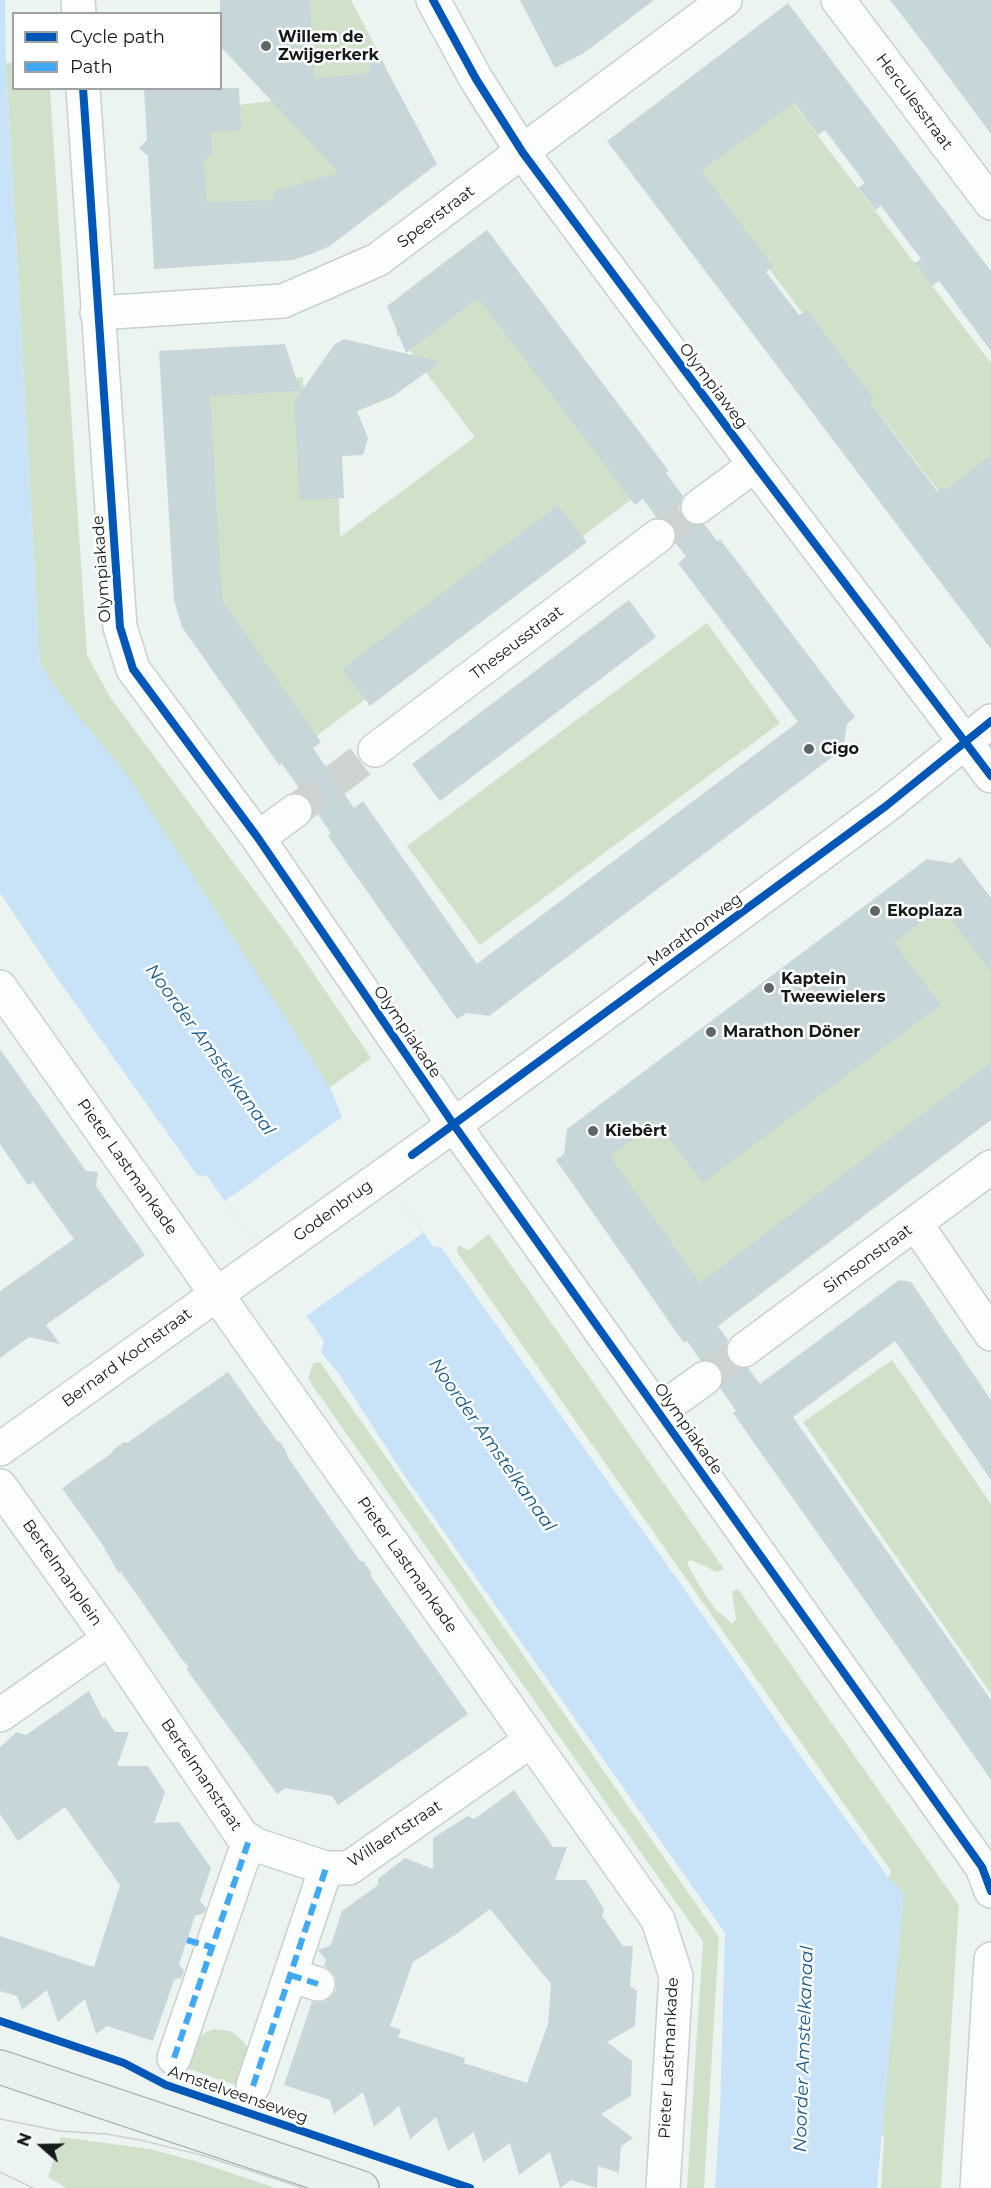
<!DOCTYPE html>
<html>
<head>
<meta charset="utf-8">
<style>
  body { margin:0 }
  #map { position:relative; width:991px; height:2188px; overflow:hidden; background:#ecf4f2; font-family:Montserrat,sans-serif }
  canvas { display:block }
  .legend { position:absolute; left:12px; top:12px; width:210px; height:78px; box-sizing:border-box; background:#fff; border:2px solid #a1a3a3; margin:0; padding:8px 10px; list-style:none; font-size:18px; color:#151a1a }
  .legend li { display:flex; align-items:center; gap:12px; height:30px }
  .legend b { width:30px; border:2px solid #a1a3a3 }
  .north { position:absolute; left:12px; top:2116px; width:60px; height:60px; -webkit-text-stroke:4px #fff; paint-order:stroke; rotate:290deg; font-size:16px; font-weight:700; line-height:24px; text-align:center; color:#151a1a }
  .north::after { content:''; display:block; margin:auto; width:21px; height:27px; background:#151a1a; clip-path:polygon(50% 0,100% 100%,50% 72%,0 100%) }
</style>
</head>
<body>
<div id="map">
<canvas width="991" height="2188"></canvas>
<ul class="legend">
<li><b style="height:8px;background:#0057b8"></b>Cycle path</li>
<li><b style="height:8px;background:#3fa9f5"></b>Path</li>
</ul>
<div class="north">N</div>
</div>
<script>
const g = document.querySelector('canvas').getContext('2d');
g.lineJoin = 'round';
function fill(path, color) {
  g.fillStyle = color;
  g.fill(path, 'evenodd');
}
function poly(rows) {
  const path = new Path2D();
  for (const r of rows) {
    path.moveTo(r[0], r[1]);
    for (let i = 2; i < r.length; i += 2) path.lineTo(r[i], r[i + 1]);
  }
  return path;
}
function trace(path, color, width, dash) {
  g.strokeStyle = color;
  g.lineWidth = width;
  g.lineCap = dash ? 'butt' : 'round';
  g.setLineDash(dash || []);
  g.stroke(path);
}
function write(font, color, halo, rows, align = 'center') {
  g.font = font + ' Montserrat,sans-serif';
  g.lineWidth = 5;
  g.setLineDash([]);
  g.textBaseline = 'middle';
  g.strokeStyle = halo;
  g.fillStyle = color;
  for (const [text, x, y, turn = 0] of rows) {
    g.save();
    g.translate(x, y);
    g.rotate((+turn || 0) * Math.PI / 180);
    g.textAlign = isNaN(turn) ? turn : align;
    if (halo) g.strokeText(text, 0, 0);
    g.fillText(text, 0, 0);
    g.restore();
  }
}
fill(poly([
  [305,0,351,0,386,67,378,78,307,89],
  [6,63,13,63,14,88,50,89,87,655,110,697,289,937,371,1058,329,1088,313,1061,40,665],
  [777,82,991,363,991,560,682,155],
  [365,90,392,150,288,223,192,231,195,110],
  [486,258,652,484,294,753,208,604,196,387,303,377,308,492,339,490,340,537,475,437,396,333],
  [707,623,780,723,480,945,407,846],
  [948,885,991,943,991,1091,710,1305,596,1164],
  [489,1234,724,1569,717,1572,691,1560,687,1563,698,1584,715,1609,733,1624,736,1618,732,1592,738,1589,959,1905,941,2188,881,2188,884,2136,881,2134,889,2049,899,1889,888,1877,891,1871,457,1252,458,1245,469,1250],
  [892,1360,991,1504,991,1694,803,1422],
  [320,1362,719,1937,704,2188,687,2188,703,1941,308,1379,313,1363],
  [214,2029,230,2031,241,2039,249,2049,241,2087,186,2068,196,2041,204,2033],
  [61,2137,150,2149,195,2161,276,2188,66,2188,48,2177]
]), '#cfe2c9');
fill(poly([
  [0,0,5,0,6,63,40,665,61,695,126,773,315,1063,333,1094,343,1120,433,1246,441,1247,734,1659,806,1764,888,1877,904,1894,877,2188,715,2188,720,2110,725,1933,404,1475,339,1374,321,1352,324,1341,207,1176,197,1175,52,971,0,893]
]), '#c8e2f8');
fill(poly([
  [342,1117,423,1233,306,1316,225,1201]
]), '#ecf4f2');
fill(poly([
  [220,0,310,0,314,79,368,73,376,50,437,164,330,246,311,254,293,260,154,269,148,156,139,148,147,140,144,88,239,88,241,130,211,132,212,154,204,160,206,202,274,200,275,191,339,173,220,46],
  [520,0,654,0,584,53,555,68],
  [890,0,991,0,991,134,930,52],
  [788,3,991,271,991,351,939,281,932,286,915,263,921,259,881,206,875,210,867,199,858,188,865,183,825,130,818,135,794,103,701,171,773,266,766,272,799,315,807,310,874,399,870,402,937,491,942,488,944,491,991,455,991,649,607,141],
  [487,230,669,471,666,473,683,496,679,508,683,519,691,524,704,524,718,542,720,539,855,717,847,724,843,749,489,1016,467,1013,457,1019,328,836,331,834,314,808,310,800,304,795,282,764,279,765,182,627,174,600,159,351,285,344,300,391,210,396,222,600,321,742,313,748,354,808,363,801,477,964,798,722,678,563,686,557,675,542,677,534,673,525,666,519,656,517,643,499,635,505,478,298,406,353,387,306],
  [344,339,441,362,392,397,357,411,368,438,363,455,342,456,344,498,300,500,294,402,334,345],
  [558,505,587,542,370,706,342,669],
  [629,600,656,637,440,801,412,764],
  [960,857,991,898,991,972,941,907,894,943,941,1005,703,1183,656,1122,610,1156,700,1283,991,1062,991,1120,718,1326,728,1340,725,1352,729,1361,737,1367,748,1368,760,1384,899,1280,911,1282,991,1400,991,1480,895,1341,793,1417,991,1700,991,1780,733,1413,736,1411,720,1388,724,1377,721,1368,712,1361,700,1360,687,1341,684,1343,556,1160,564,1154,567,1129,927,859,952,863],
  [0,1049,86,1171,98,1172,96,1186,145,1255,46,1325,60,1344,29,1337,0,1358,0,1291,74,1239,33,1182,28,1185,0,1144],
  [228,1372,277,1441,280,1442,287,1453,287,1456,360,1561,363,1561,371,1572,370,1575,468,1714,338,1805,332,1796,314,1793,285,1788,277,1794,187,1670,188,1667,179,1655,121,1572,118,1572,102,1544,62,1488,112,1453,113,1450,124,1442,127,1443],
  [89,1691,103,1719,105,1718,115,1732,129,1732,117,1766,148,1766,165,1792,154,1823,179,1822,211,1868,200,1901,206,1908,204,1913,195,1916,179,1964,184,1971,182,1977,174,1980,153,2041,107,2026,96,2034,85,1999,58,2022,47,1990,22,2010,17,1996,0,1991,0,1936,94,1967,120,1885,65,1807,18,1841,0,1814,0,1747,17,1732,26,1735],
  [514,1790,553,1847,567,1847,555,1880,586,1880,604,1909,602,1916,623,1946,633,1946,630,1986,637,1991,635,2026,607,2042,632,2061,631,2096,601,2114,633,2138,621,2146,619,2173,598,2166,597,2188,571,2180,560,2188,550,2152,519,2175,510,2143,483,2162,474,2132,448,2151,436,2117,410,2139,399,2106,374,2127,363,2092,334,2114,330,2100,284,2085,312,2002,323,2002,331,1997,336,1990,336,1979,331,1971,324,1966,326,1960,318,1950,331,1945,342,1911,378,1885,378,1879,405,1858,433,1869,433,1838,468,1816,474,1819],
  [490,1909,551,1984,548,2024,527,2083,464,2063,465,2058,398,2037,401,2030,390,2026,413,1962,455,1935]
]), '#c6d6d9');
trace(poly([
  [658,536,698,507],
  [295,811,375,750],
  [705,1378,744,1350]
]), '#ccd3d2', 33, [33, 16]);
const minor = poly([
  [78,0,79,14],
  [433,0,476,79,523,153,755,465,991,776],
  [838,0,991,203],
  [83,88,120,627,133,669,258,838,454,1125,982,1867,991,1891],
  [97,313,283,301,377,260,725,0],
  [698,507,755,465],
  [375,750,658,536],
  [258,838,295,811],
  [0,987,658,1920,676,1976,663,2188],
  [916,1224,991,1334],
  [744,1350,991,1167],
  [659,1411,705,1378],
  [0,1449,454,1125,886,806,991,721],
  [0,1486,109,1639,0,1715],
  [109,1639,242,1836,256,1845,326,1868,349,1868,530,1741],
  [290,1975,318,1984],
  [174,2058,249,1840],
  [253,2086,326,1868],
  [977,2188,991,1959]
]);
const major = poly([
  [0,2067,362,2188]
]);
trace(minor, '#cad0cf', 36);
trace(major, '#a8b9b2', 36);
trace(minor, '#fcfdfd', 33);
trace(major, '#e9f1ee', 33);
trace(poly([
  [0,2119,60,2131,106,2134,140,2140,201,2155,303,2188],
  [0,2172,33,2188]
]), '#ced0d0', 1.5);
trace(poly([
  [187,1940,211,1947],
  [290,1975,318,1984],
  [174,2058,249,1840],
  [253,2086,326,1868]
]), '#3fa9f5', 6, [12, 6]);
trace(poly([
  [433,0,476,79,523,153,755,465,991,776],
  [83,88,120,627,133,669,258,838,454,1125,982,1867,991,1891],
  [412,1155,886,806,991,721],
  [0,2021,124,2063,166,2085,470,2188]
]), '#0057b8', 8);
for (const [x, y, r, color] of [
  [266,46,6,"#606666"],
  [809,749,6,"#606666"],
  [875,911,6,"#606666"],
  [769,988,6,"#606666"],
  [711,1032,6,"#606666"],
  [593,1131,6,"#606666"]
]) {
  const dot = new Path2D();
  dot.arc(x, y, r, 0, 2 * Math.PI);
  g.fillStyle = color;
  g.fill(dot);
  trace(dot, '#fff', 2);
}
write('bold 16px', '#151a1a', '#fff', [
  ["Willem de",278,37],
  ["Zwijgerkerk",278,55],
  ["Cigo",821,749],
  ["Ekoplaza",887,911],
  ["Kaptein",781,979],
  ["Tweewielers",781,997],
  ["Marathon Döner",723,1032],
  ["Kiebêrt",605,1131]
], 'left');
write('16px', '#151a1a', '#fff', [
  ["Herculesstraat",914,102,53],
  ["Speerstraat",436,217,-37],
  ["Olympiaweg",713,386,53],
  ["Olympiakade",102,569,-94],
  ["Theseusstraat",517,643,-37],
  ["Marathonweg",695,930,-36],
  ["Olympiakade",407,1032,56],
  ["Pieter Lastmankade",127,1167,55],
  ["Godenbrug",333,1211,-36],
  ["Simsonstraat",868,1259,-36],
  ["Bernard Kochstraat",127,1358,-36],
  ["Olympiakade",688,1429,55],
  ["Pieter Lastmankade",407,1565,55],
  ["Bertelmanplein",62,1573,55],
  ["Bertelmanstraat",201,1775,56],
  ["Willaertstraat",395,1834,-33],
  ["Pieter Lastmankade",669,2058,-87],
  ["Amstelveenseweg",238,2095,19]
]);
write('italic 18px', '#175989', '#fff', [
  ["Noorder Amstelkanaal",210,1050,54],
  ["Noorder Amstelkanaal",492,1445,55],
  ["Noorder Amstelkanaal",804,2049,-88]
]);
</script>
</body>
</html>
